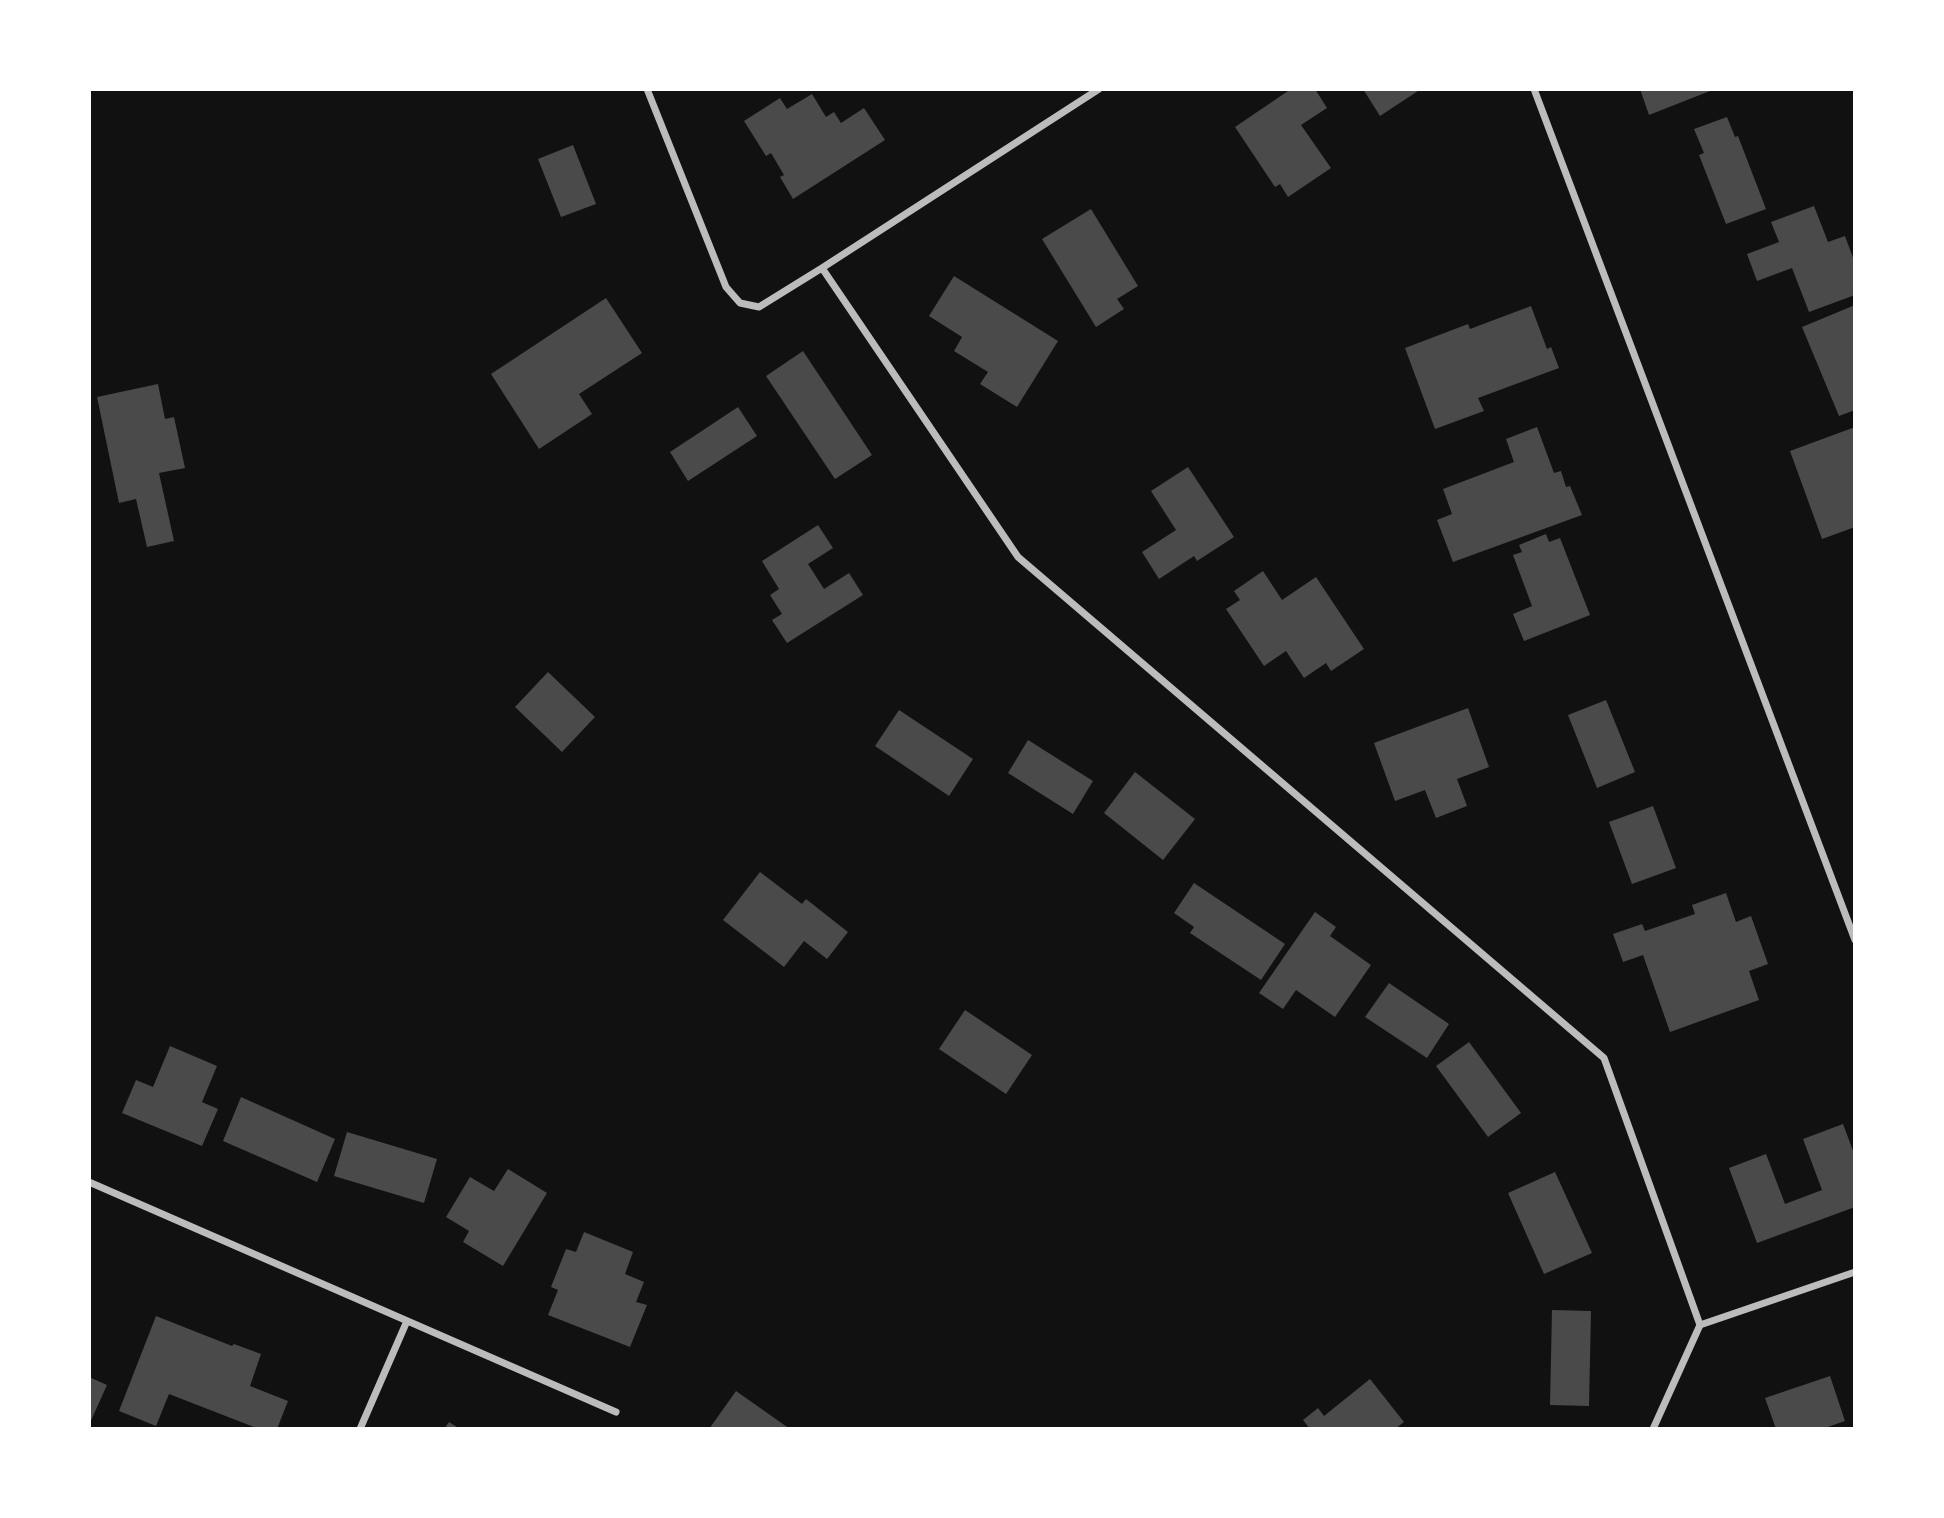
<!DOCTYPE html>
<html>
<head>
<meta charset="utf-8">
<style>
  body { margin:0 }
  #map { position:relative; width:1944px; height:1518px; overflow:hidden; background:#111; font-family:Lato,sans-serif }
  canvas { display:block }
  .frame { position:absolute; inset:0; border:91px solid #fff; pointer-events:none }
</style>
</head>
<body>
<div id="map">
<canvas width="1944" height="1518"></canvas>
<div class="frame"></div>
</div>
<script>
const g = document.querySelector('canvas').getContext('2d');
g.lineJoin = 'round';
function fill(path, color) {
  g.fillStyle = color;
  g.fill(path, 'evenodd');
}
function poly(rows) {
  const path = new Path2D();
  for (const r of rows) {
    path.moveTo(r[0], r[1]);
    for (let i = 2; i < r.length; i += 2) path.lineTo(r[i], r[i + 1]);
  }
  return path;
}
function trace(path, color, width, dash) {
  g.strokeStyle = color;
  g.lineWidth = width;
  g.lineCap = dash ? 'butt' : 'round';
  g.setLineDash(dash || []);
  g.stroke(path);
}
fill(poly([
  [1291,89,1315,89,1327,108,1301,125,1331,168,1288,197,1280,184,1275,187,1235,127],
  [1363,89,1421,89,1380,116],
  [1640,89,1715,89,1649,115],
  [812,94,826,117,834,112,841,123,864,108,885,140,793,199,780,177,784,175,771,153,766,156,744,121,780,98,787,109],
  [1727,117,1735,137,1738,136,1766,209,1726,224,1699,155,1704,153,1694,129],
  [573,145,596,204,561,217,538,159],
  [1814,206,1828,242,1845,236,1855,263,1855,295,1809,312,1792,268,1757,281,1747,254,1779,242,1771,222],
  [1091,209,1138,286,1117,299,1124,309,1096,327,1042,239],
  [954,276,1058,341,1017,407,980,384,988,372,954,351,962,337,929,316],
  [606,298,642,353,579,394,592,414,539,449,491,374],
  [1855,305,1855,410,1839,416,1802,327],
  [1531,306,1547,349,1551,347,1559,368,1478,398,1484,411,1435,429,1405,348,1468,324,1470,329],
  [803,351,872,455,835,479,766,376],
  [158,384,165,419,174,417,185,468,159,473,174,541,147,547,136,499,119,503,97,397],
  [738,407,757,436,688,481,670,452],
  [1537,427,1554,473,1561,471,1566,487,1570,486,1582,515,1453,562,1437,520,1452,514,1443,489,1514,462,1506,439],
  [1855,427,1855,527,1822,539,1790,451],
  [1188,467,1234,537,1197,561,1194,556,1159,579,1142,552,1176,530,1151,491],
  [818,525,833,548,808,564,824,589,849,573,863,595,787,643,772,620,782,614,770,595,779,589,762,561],
  [1546,534,1549,542,1560,538,1590,615,1524,641,1513,614,1532,606,1513,555,1522,552,1519,545],
  [1263,571,1282,600,1316,577,1364,649,1331,671,1326,663,1304,678,1286,651,1264,666,1226,609,1240,600,1234,591],
  [548,672,595,717,562,752,515,707],
  [1606,700,1635,772,1597,788,1568,715],
  [1468,708,1489,767,1457,779,1467,806,1436,818,1425,790,1395,801,1374,743],
  [899,710,973,759,949,796,875,746],
  [1028,740,1093,781,1073,814,1008,773],
  [1135,772,1195,819,1163,860,1104,813],
  [1653,806,1676,868,1632,884,1609,822],
  [760,872,802,904,806,899,848,932,827,959,804,941,784,967,723,920],
  [1194,883,1285,944,1261,980,1190,933,1194,927,1174,913],
  [1726,893,1736,922,1751,916,1768,964,1749,971,1759,1000,1670,1032,1643,955,1623,962,1613,934,1642,924,1645,931,1695,914,1692,905],
  [1315,912,1336,927,1330,936,1371,965,1335,1017,1296,990,1283,1009,1259,993],
  [1389,983,1449,1024,1427,1058,1365,1017],
  [965,1010,1032,1055,1006,1094,939,1049],
  [1469,1042,1521,1113,1488,1137,1436,1066],
  [170,1046,217,1066,202,1102,218,1109,202,1146,122,1113,136,1080,153,1087],
  [241,1097,335,1139,317,1182,223,1141],
  [1843,1124,1855,1156,1855,1207,1757,1243,1729,1168,1766,1154,1785,1204,1822,1190,1803,1139],
  [347,1132,437,1159,424,1203,334,1176],
  [508,1169,547,1193,503,1266,463,1242,469,1231,446,1217,470,1177,494,1191],
  [1555,1172,1592,1253,1544,1274,1508,1193],
  [584,1232,633,1252,625,1274,644,1282,636,1302,647,1305,630,1347,548,1315,558,1290,551,1287,566,1249,576,1252],
  [1552,1310,1591,1311,1589,1406,1550,1405],
  [156,1316,232,1346,234,1344,261,1354,250,1386,288,1401,277,1429,259,1429,169,1394,156,1426,119,1411],
  [1830,1376,1845,1421,1822,1429,1776,1429,1765,1398],
  [89,1377,107,1385,89,1425],
  [1370,1379,1404,1422,1395,1429,1310,1429,1303,1420,1318,1408,1324,1416],
  [736,1391,790,1429,709,1429],
  [449,1422,460,1429,444,1429]
]), '#4a4a4a');
trace(poly([
  [647,89,726,287,740,303,759,307,822,268,1099,89],
  [1534,89,1855,940],
  [822,268,1018,557,1604,1058,1700,1325,1653,1429],
  [89,1182,616,1412],
  [1700,1325,1855,1272],
  [360,1429,407,1321]
]), '#bcbcbc', 7);
</script>
</body>
</html>
